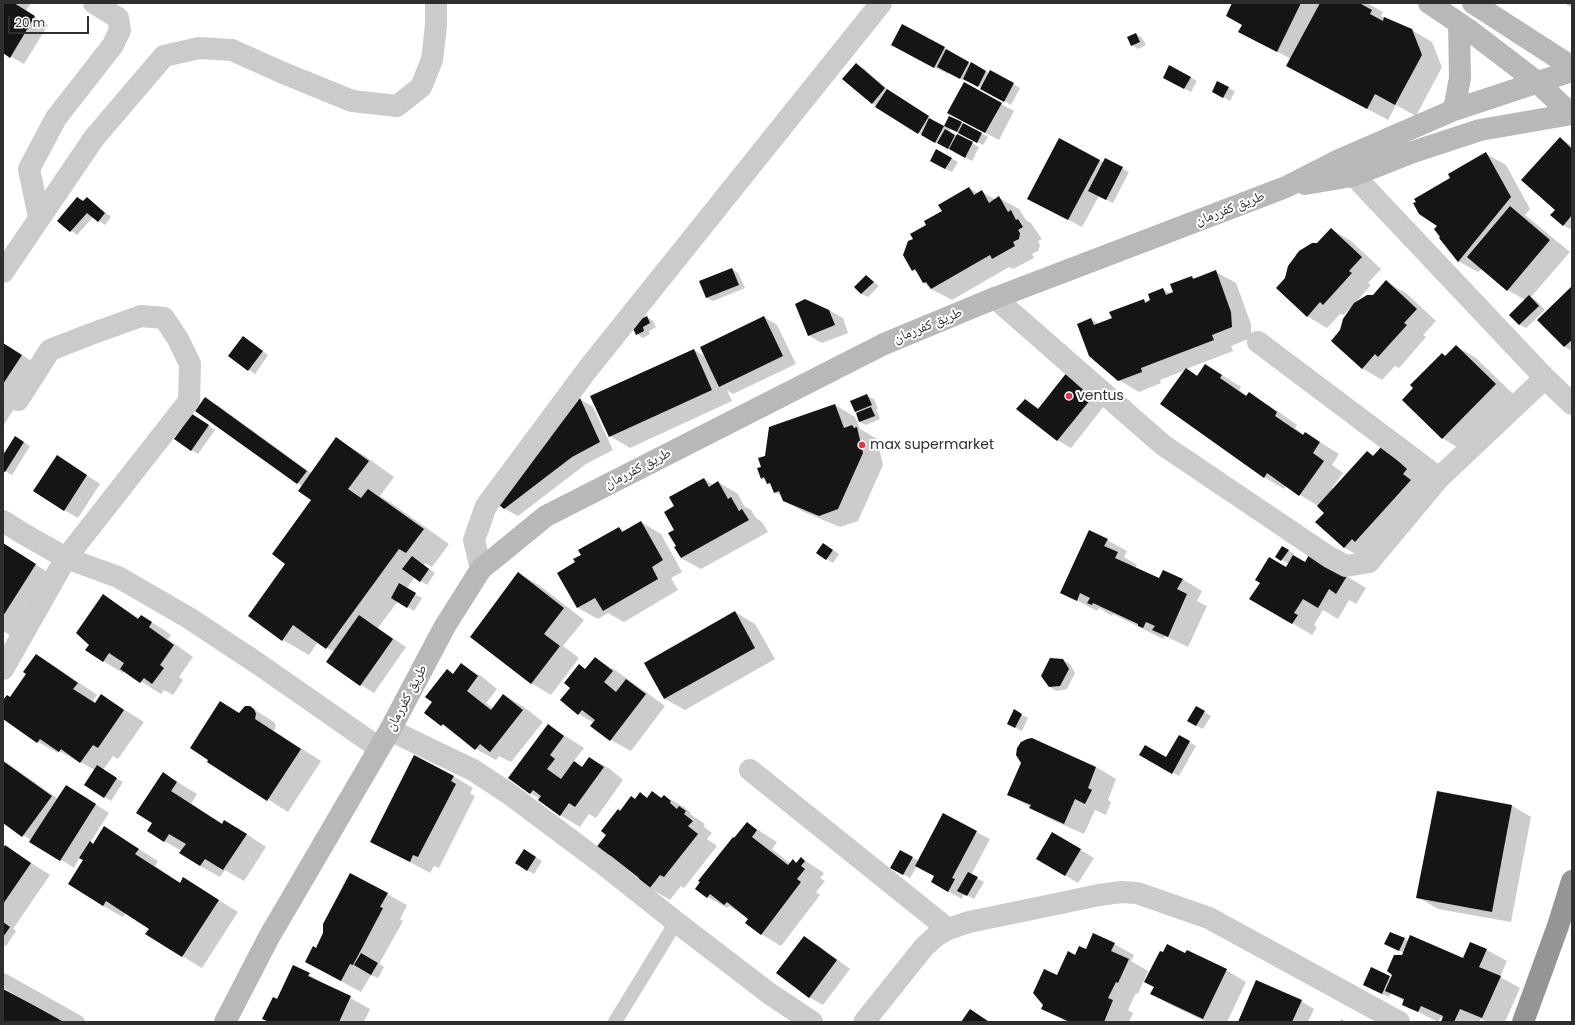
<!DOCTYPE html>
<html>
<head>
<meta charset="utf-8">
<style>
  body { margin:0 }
  #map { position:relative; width:1575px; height:1025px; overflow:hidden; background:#fff; font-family:Poppins,sans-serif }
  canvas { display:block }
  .frame { position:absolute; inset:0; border:4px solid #2e2e2e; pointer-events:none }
  .scale { position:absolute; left:8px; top:16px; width:81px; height:18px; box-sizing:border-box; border:2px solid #2e2e2e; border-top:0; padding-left:5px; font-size:12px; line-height:14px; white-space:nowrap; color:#2e2e2e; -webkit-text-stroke:3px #fff; paint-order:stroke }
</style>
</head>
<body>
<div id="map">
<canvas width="1575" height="1025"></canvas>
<div class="frame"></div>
<div class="scale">20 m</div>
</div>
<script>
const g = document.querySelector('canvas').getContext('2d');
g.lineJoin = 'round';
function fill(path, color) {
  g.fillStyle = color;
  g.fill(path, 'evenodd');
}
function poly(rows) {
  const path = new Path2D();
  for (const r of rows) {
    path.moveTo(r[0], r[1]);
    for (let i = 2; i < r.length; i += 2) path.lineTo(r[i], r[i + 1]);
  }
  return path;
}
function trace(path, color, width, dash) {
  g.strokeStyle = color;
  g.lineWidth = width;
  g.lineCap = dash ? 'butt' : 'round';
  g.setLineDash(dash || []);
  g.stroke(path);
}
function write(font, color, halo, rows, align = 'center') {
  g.font = font + ' Poppins,"Noto Naskh Arabic",sans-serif';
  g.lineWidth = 4;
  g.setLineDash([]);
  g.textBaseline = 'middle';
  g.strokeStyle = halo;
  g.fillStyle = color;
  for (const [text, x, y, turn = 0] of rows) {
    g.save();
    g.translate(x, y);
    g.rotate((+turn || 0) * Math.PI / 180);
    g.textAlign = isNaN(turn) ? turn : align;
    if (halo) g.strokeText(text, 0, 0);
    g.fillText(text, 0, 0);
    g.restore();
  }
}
fill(poly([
  [3,3,31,3,26,11,48,25,24,64,3,52],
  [1234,3,1367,3,1383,12,1381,16,1412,30,1432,42,1442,67,1416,116,1396,105,1388,120,1288,66,1291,59,1240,32,1243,25],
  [1563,3,1572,3,1572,7],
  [1136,34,1142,38,1146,45,1138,49,1132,45],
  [944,48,990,74,991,72,1020,88,1011,105,968,80,967,82,949,72,948,74,906,53],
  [856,64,863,68,891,92,941,126,945,127,950,117,988,137,983,145,951,129,949,132,957,137,958,135,979,147,972,161,942,145,932,141,877,106,872,103],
  [1170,66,1197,81,1191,92,1164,77],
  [1228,88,1235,91,1230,101,1213,91],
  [1001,104,1014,111,999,140,962,121],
  [1560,138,1572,146,1572,230,1563,225,1556,210],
  [1060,139,1104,163,1106,159,1129,172,1113,203,1099,196,1082,227,1042,206],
  [936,150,958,162,952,172,937,165],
  [1486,154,1506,165,1530,209,1525,215,1570,252,1531,297,1536,300,1545,310,1526,328,1520,325,1510,315,1525,300,1508,290,1482,268,1478,272,1458,261,1442,237,1439,226,1451,178],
  [969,188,978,193,982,192,996,200,999,198,1019,209,1026,220,1031,223,1042,239,1038,241,1040,245,1038,251,1032,254,1034,258,1013,269,1009,267,952,300,931,289,924,283,919,273,913,270,914,239,927,225],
  [87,198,111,217,105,225,93,217,77,235,58,220],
  [1331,229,1351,241,1381,269,1368,283,1371,285,1355,303,1373,296,1386,282,1406,293,1436,321,1423,335,1426,337,1399,368,1395,366,1382,380,1362,368,1341,330,1351,309,1350,308,1344,315,1340,314,1327,328,1307,316,1317,244],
  [732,269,738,273,745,288,713,301,707,298,700,282],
  [1216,272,1236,283,1251,324,1251,338,1231,346,1233,351,1186,369,1198,376,1206,365,1241,387,1239,390,1247,396,1249,394,1269,405,1297,425,1295,428,1304,435,1305,433,1339,454,1332,465,1343,473,1332,488,1333,489,1367,452,1374,456,1382,448,1426,481,1365,559,1345,548,1316,522,1325,513,1318,506,1286,486,1284,489,1264,477,1186,370,1160,380,1161,383,1139,392,1119,380,1091,319,1099,324,1113,318,1144,300,1148,302,1163,289,1171,294,1192,277,1196,279],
  [866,276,879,286,868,297,862,294,855,287],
  [1571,288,1572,288,1572,351,1565,347,1538,320],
  [829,310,843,318,848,333,822,343,808,335],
  [647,317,653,321,656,327,649,331,650,334,643,338,637,334],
  [764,317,777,325,796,364,733,394,727,390,732,401,630,448,610,436,694,350,706,357],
  [249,341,268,355,255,374,230,356],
  [3,343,41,367,3,426],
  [1456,346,1476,358,1515,396,1462,450,1442,438,1442,354,1446,356],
  [1068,372,1108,401,1071,448,1057,440,1025,400,1039,408],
  [867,396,874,399,878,409,875,410,877,411,880,419,866,425,860,422,859,413,856,412,852,402],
  [205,399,219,406,311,473,336,439,362,454,394,477,380,496,394,505,449,544,432,567,425,563,424,565,435,573,427,585,415,577,406,589,422,598,414,611,398,601,378,628,406,647,374,693,361,685,334,652,318,642,309,655,283,640,287,564,312,500,302,486,196,410],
  [580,399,593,407,613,450,586,464,518,516,505,509,499,503],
  [835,405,855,417,860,429,877,439,883,465,858,521,840,527,804,512,783,500,782,496,775,492,773,486,762,478,766,457],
  [198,419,215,430,198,454,191,450],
  [22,441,30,446,12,475,3,470,3,457],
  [70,464,100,484,78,518,64,510],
  [704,479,714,485,718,482,738,494,744,506,751,510,756,518,762,522,768,532,701,569,681,558,677,546,675,506],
  [641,522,661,534,682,572,671,578,678,590,624,622,608,613,598,619,578,608,558,573,576,562,619,528,625,531],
  [1107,540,1127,551,1124,557,1137,565,1135,568,1159,580,1182,579,1202,591,1197,601,1207,606,1188,647,1165,636,1164,639,1159,637,1113,614,1112,616,1099,608,1097,611,1061,592],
  [3,543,55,577,16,639,3,631],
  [1283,547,1294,554,1293,556,1305,563,1330,566,1366,588,1356,604,1349,600,1338,619,1323,610,1314,625,1317,627,1312,635,1292,623,1287,568,1289,564,1277,557],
  [830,548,839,554,833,563,817,553],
  [519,574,539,585,584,620,563,646,579,658,551,695,531,683],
  [104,596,139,618,141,616,161,628,171,635,168,639,193,657,179,677,183,680,173,695,164,690,161,694,125,671,123,673,103,661,90,644],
  [735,612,755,624,775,659,685,710,665,699,645,663],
  [36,655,56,667,97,695,93,701,96,703,101,695,144,722,118,759,113,756,103,770,123,782,111,801,85,785,95,770,59,751,58,753,38,742,3,718,3,702,11,698,28,674],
  [595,658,615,670,665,706,631,751,611,740,594,723,579,714,586,670],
  [1063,660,1070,664,1075,673,1067,689,1056,691,1050,687],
  [461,664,481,676,497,689,486,703,494,709,504,695,524,707,543,722,511,762,499,756,496,760,476,749,425,713,434,702,447,670,453,674],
  [250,707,274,722,276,726,274,731,321,761,288,812,209,762,240,714],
  [1196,707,1211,716,1203,729,1188,721],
  [1015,711,1028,718,1022,731,1008,724],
  [548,725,584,748,573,762,582,767,590,758,610,769,623,780,596,818,589,814,580,827,560,815,540,799,530,793],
  [1179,736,1196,746,1179,776,1141,755,1166,759],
  [1032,739,1096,767,1116,779,1108,800,1111,802,1106,815,1095,810,1084,834,1050,819,1008,794],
  [3,760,58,799,80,794,109,813,90,843,94,845,105,828,158,861,155,866,181,883,183,878,238,912,202,968,182,956,150,929,126,913,123,917,103,906,84,860,80,857,74,868,3,822],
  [163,773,197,794,191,804,223,824,245,833,266,847,244,881,225,870,220,877,200,866,182,851,164,841,153,823],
  [453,776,473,788,470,793,475,796,439,868,434,866,430,873,371,841],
  [653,792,662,798,664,796,684,807,691,813,690,814,705,824,703,826,712,833,707,839,717,846,684,888,681,886,670,900,650,888,629,870,629,871,609,859,607,835,621,812,635,800,640,794,648,798],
  [1511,805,1531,817,1511,922,1438,909,1418,897],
  [747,823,777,842,772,849,791,864,793,861,797,863,801,858,824,873,820,878,825,881,816,892,820,895,781,946,761,934,750,919,745,916,729,906,727,908,708,897,735,839],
  [976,832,990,839,971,875,984,882,974,899,964,894,962,899,946,890,936,876,917,866,910,878,892,868,900,851,919,861],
  [1066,841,1094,858,1078,883,1037,858],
  [6,847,50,875,13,929,16,931,6,946,3,944,3,849],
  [531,854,542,861,534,874,527,870],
  [387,894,407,905,400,919,403,921,379,964,384,967,378,978,371,975,361,992,306,962,316,949],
  [804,937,818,945,850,969,823,1005,809,997],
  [1404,939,1464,959,1471,943,1487,950,1507,961,1500,977,1520,988,1505,1022,1487,1022,1481,1019,1479,1022,1442,1022,1444,1018,1441,1017,1438,1022,1403,1004,1404,1001,1391,993,1389,997,1371,989,1371,969,1392,978,1404,953,1392,947],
  [1114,944,1134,955,1131,961,1148,971,1138,994,1136,993,1128,1010,1133,1013,1129,1022,1067,1022,1043,1009,1058,976,1075,956,1086,950],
  [1186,954,1226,970,1246,982,1227,1022,1207,1022,1171,1005,1151,993],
  [293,966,370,1009,364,1022,270,1022,277,1000],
  [1301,1001,1314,1009,1308,1022,1239,1022],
  [971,1010,991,1022,962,1022],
  [1341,1019,1348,1022,1340,1022]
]), '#0003');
fill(poly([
  [3,3,14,3,35,16,10,58,3,53],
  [1232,3,1301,3,1277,52,1238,32,1242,25,1226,16],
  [1320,3,1362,3,1361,4,1372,10,1370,14,1383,21,1384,17,1412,29,1422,55,1395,105,1375,94,1367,109,1286,66],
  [902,24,945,47,934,68,891,45],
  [1136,33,1140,42,1131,46,1127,37],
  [946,49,969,62,960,79,937,67],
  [971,62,986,71,978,87,963,79],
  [856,63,885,88,872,104,842,79],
  [1169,65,1191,77,1184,89,1163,78],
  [990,70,1014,83,1004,102,980,89],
  [1217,81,1229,87,1223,98,1212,92],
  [964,82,1002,103,985,133,947,113],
  [887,89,929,116,918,134,875,107],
  [949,116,962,122,957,132,944,126],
  [929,118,944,126,935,143,921,135],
  [963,123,982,133,977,143,958,133],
  [945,129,955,135,948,149,937,143],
  [957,134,973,142,965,158,949,149],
  [1560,137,1572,149,1572,215,1563,226,1550,215,1555,210,1521,180],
  [1059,138,1100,160,1068,220,1027,199],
  [936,149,952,158,945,169,930,161],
  [1486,152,1511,197,1458,262,1439,238,1440,237,1434,229,1437,226,1419,214,1413,203,1416,202,1414,199,1450,178,1448,174],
  [1105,158,1123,167,1106,200,1088,191],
  [969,187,974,195,982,190,989,203,999,196,1008,212,1011,210,1016,220,1018,219,1023,227,1018,230,1020,233,1019,239,1013,242,1015,246,992,259,990,255,931,289,926,282,923,283,915,269,912,271,903,255,908,241,913,239,910,234,926,225,924,221,942,211,938,205],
  [77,197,83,201,87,197,105,213,98,222,87,213,70,232,57,221],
  [1510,206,1550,240,1507,291,1467,257],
  [1331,228,1362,257,1349,271,1352,273,1323,305,1320,302,1307,317,1276,288,1285,278,1288,266,1299,251,1312,243,1317,243],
  [732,268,739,285,706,298,699,281],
  [1216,270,1231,312,1232,327,1212,335,1214,340,1141,368,1142,372,1118,381,1089,356,1077,324,1091,318,1094,325,1112,318,1109,312,1144,299,1145,303,1150,300,1148,294,1163,288,1166,295,1173,292,1170,284,1192,276,1193,279],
  [866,275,874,282,861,294,854,287],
  [1386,280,1417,309,1404,323,1407,325,1378,357,1375,354,1362,369,1331,341,1340,330,1343,319,1354,303,1367,295,1373,295],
  [1571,287,1572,340,1564,347,1537,320],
  [1529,295,1539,306,1519,325,1509,315],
  [805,299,829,310,835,325,808,336,795,304],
  [647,316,650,323,643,327,644,331,636,335,631,324],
  [764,316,783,356,719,387,700,347],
  [243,336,263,351,248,371,228,356],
  [3,343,22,355,3,384],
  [1456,345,1496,384,1442,439,1402,400,1413,388,1410,385,1442,353,1445,356],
  [694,349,712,390,609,437,590,396],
  [1205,364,1222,375,1220,378,1246,396,1249,392,1277,412,1275,416,1303,435,1305,432,1320,442,1313,453,1324,461,1299,496,1267,473,1264,478,1160,404,1186,368,1197,376],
  [1068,371,1096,393,1057,441,1016,409,1025,399,1038,409],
  [867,394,872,405,855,412,850,401],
  [205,397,307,471,297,484,195,411],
  [580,398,600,442,572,457,504,509,498,504],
  [835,404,844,428,852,425,854,428,857,427,863,453,838,509,819,516,783,501,779,491,774,493,770,483,767,484,764,477,761,479,757,468,761,467,758,458,765,456,769,427],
  [871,407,875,416,859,422,856,413],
  [192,414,209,425,191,451,174,439],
  [15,436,24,442,5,472,3,471,3,455],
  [336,437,369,461,348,489,361,498,368,489,424,529,406,553,399,549,326,649,293,625,282,641,248,616,285,564,272,554,311,500,298,491],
  [1382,446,1407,469,1403,474,1411,480,1355,542,1352,539,1344,548,1315,522,1324,513,1317,506,1367,451,1373,456],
  [57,455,87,475,64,511,33,491],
  [704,478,709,487,718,481,728,499,731,497,739,511,742,509,749,520,681,558,674,547,676,546,668,533,674,530,664,512,674,506,669,497],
  [641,521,663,560,652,567,658,579,603,611,595,598,577,608,557,573,575,562,573,559,581,555,578,550,619,527,622,532],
  [1089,530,1108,539,1104,546,1118,552,1115,558,1159,578,1163,570,1183,579,1177,589,1187,594,1168,637,1152,630,1155,626,1146,622,1143,628,1138,626,1138,624,1093,603,1092,605,1087,603,1090,598,1080,593,1077,601,1060,593],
  [3,543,36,564,3,616],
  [823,543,833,550,826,560,816,553],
  [1282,546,1289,550,1281,561,1275,557],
  [1310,553,1347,576,1336,594,1329,589,1318,608,1303,599,1294,613,1298,615,1292,624,1249,599,1260,583,1255,580,1269,557,1286,567,1293,555,1305,562],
  [412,556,429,569,420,582,402,569],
  [518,572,564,608,544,634,560,646,531,684,470,637],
  [399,583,416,593,407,608,391,598],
  [103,594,138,619,141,615,152,622,149,627,174,645,160,665,164,668,152,684,144,678,140,683,120,669,124,663,109,653,103,662,85,650,89,645,76,633],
  [735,611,755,648,664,699,644,663],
  [359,615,393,639,360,686,326,662],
  [36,654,78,683,73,689,95,703,101,694,124,710,98,748,93,745,80,763,61,749,59,752,40,739,37,743,3,719,3,700,7,695,10,697,26,674,23,672],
  [595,657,613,671,604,682,616,692,626,679,646,694,610,741,590,726,595,720,582,710,578,715,560,700,570,688,564,683,579,664,585,669],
  [1050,658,1063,659,1069,669,1060,686,1049,687,1041,676],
  [461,663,478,676,467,691,491,710,503,694,523,710,490,752,480,744,475,750,443,724,441,726,424,713,432,702,425,697,447,669,453,674],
  [220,701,239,713,245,706,250,706,254,709,256,714,255,719,301,749,267,801,207,762,208,760,190,748],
  [1196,706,1205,711,1196,726,1187,721],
  [1014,709,1022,714,1015,728,1007,724],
  [548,724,564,736,550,755,555,759,547,769,561,779,574,761,582,767,589,757,604,767,575,807,569,803,560,816,538,800,541,796,533,790,530,794,508,778],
  [1179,735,1190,741,1172,774,1139,755,1145,745,1166,757],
  [1032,738,1096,767,1088,788,1092,790,1085,804,1075,799,1064,824,1029,808,1031,805,1007,795,1021,763,1016,755,1017,748,1021,742,1027,739],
  [414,755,454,776,451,781,456,784,418,857,413,855,410,862,370,842],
  [3,761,52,796,22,837,3,823],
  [97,765,117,778,104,798,84,785],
  [163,772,177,782,171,791,222,824,224,820,247,834,223,870,205,859,200,866,179,853,186,844,169,834,164,842,147,831,152,823,136,813],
  [66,785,96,804,60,861,29,842],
  [652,791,661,798,664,795,671,801,670,803,677,809,679,806,686,811,684,814,693,821,688,826,698,834,664,877,660,875,649,889,638,880,639,878,611,856,595,849,606,835,601,831,618,809,620,811,631,796,635,799,640,792,647,798],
  [1437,791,1512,805,1492,912,1416,898],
  [943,813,977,831,952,878,955,879,948,892,931,882,934,876,915,866],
  [747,822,757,830,752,837,788,865,793,859,796,863,801,857,805,861,801,866,805,869,797,879,801,882,761,935,745,923,748,919,727,902,724,905,710,894,707,898,695,889,700,882,698,881,733,837,734,838],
  [104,826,139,849,135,854,180,883,183,877,219,900,182,957,145,934,149,929,106,901,103,906,68,884,83,860,79,858,90,841,93,844],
  [1052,832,1081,849,1065,876,1036,859],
  [5,845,31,863,3,904,3,849],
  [524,849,536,857,527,871,515,863],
  [900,850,913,857,903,875,890,868],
  [968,872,978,877,967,896,957,891],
  [350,873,388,893,380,907,383,908,353,965,350,964,341,981,305,962,313,946,316,948,323,933,323,924],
  [3,922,10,927,3,937],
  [1390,932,1405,938,1399,951,1384,944],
  [1093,933,1115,943,1111,951,1129,959,1118,983,1116,982,1108,998,1113,1000,1104,1022,1097,1021,1097,1022,1070,1022,1041,1009,1043,1005,1033,993,1044,969,1057,975,1068,951,1075,955,1079,946,1086,949],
  [1410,935,1463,958,1470,942,1487,949,1479,967,1501,976,1482,1018,1460,1009,1454,1022,1441,1022,1443,1016,1421,1006,1418,1012,1402,1005,1404,999,1385,991,1392,975,1387,971,1394,955,1402,955],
  [804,936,837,960,809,998,776,973],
  [1167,944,1185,953,1187,950,1227,969,1203,1019,1150,994,1154,987,1144,982,1160,951,1163,952],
  [361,953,378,963,371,975,354,965],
  [293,965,310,973,308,976,351,996,339,1022,269,1022,262,1019,273,997,277,999],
  [1371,967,1390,976,1382,994,1363,985],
  [1256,980,1302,1000,1292,1022,1238,1022],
  [3,989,66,1022,3,1022],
  [970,1009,989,1022,961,1022]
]), '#151515');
trace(poly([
  [3,980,78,1022],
  [615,1022,676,922]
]), '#cbcbcb', 14);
trace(poly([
  [1341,162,1545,378,1572,404],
  [39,217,29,169,56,118,113,45,120,30,118,18,94,3],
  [3,272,94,138,164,56,199,48,232,50,281,72,352,101,397,106,421,87,432,60,436,25,436,3],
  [995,298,1163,445,1329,557,1346,566,1369,562,1439,478,1545,378],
  [1258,342,1439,478],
  [3,521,22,533,66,558,118,577,189,618,257,663,379,748],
  [481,569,474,540,486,506,587,370,881,3],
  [3,669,66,558,189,401,190,364,178,339,164,318,141,316,91,334,50,350,18,400],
  [390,730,473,770,508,793,603,864,676,922,770,994,812,1022],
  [750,770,948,929],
  [864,1022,924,947,936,936,948,929,969,922,1061,903,1099,895,1121,892,1137,893,1209,918,1399,1022]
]), '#cbcbcb', 22);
trace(poly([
  [1429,3,1469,30,1537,82,1571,114],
  [1473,3,1572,67],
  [1454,110,1460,78,1459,24],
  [1305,184,1352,176,1413,152,1480,130,1572,114],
  [225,1022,269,937,390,730,445,626,481,569,546,516,884,344,995,298,1286,187,1339,160,1454,110,1572,71]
]), '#b8b8b8', 22);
trace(poly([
  [1523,1022,1558,926,1572,881]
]), '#959595', 22);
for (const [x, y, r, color] of [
  [1069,396,4,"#dd384c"],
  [862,445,4,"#dd384c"]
]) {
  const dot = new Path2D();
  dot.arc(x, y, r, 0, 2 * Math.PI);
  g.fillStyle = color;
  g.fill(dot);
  trace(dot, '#fff', 1.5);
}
write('14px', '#2e2e2e', '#fff', [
  ["طريق كفررمان",1230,209,-21],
  ["طريق كفررمان",928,326,-22],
  ["طريق كفررمان",638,469,-27],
  ["طريق كفررمان",407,698,-62]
]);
write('14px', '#2e2e2e', '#fff', [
  ["ventus",1077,396],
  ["max supermarket",870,445]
], 'left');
</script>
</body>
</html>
